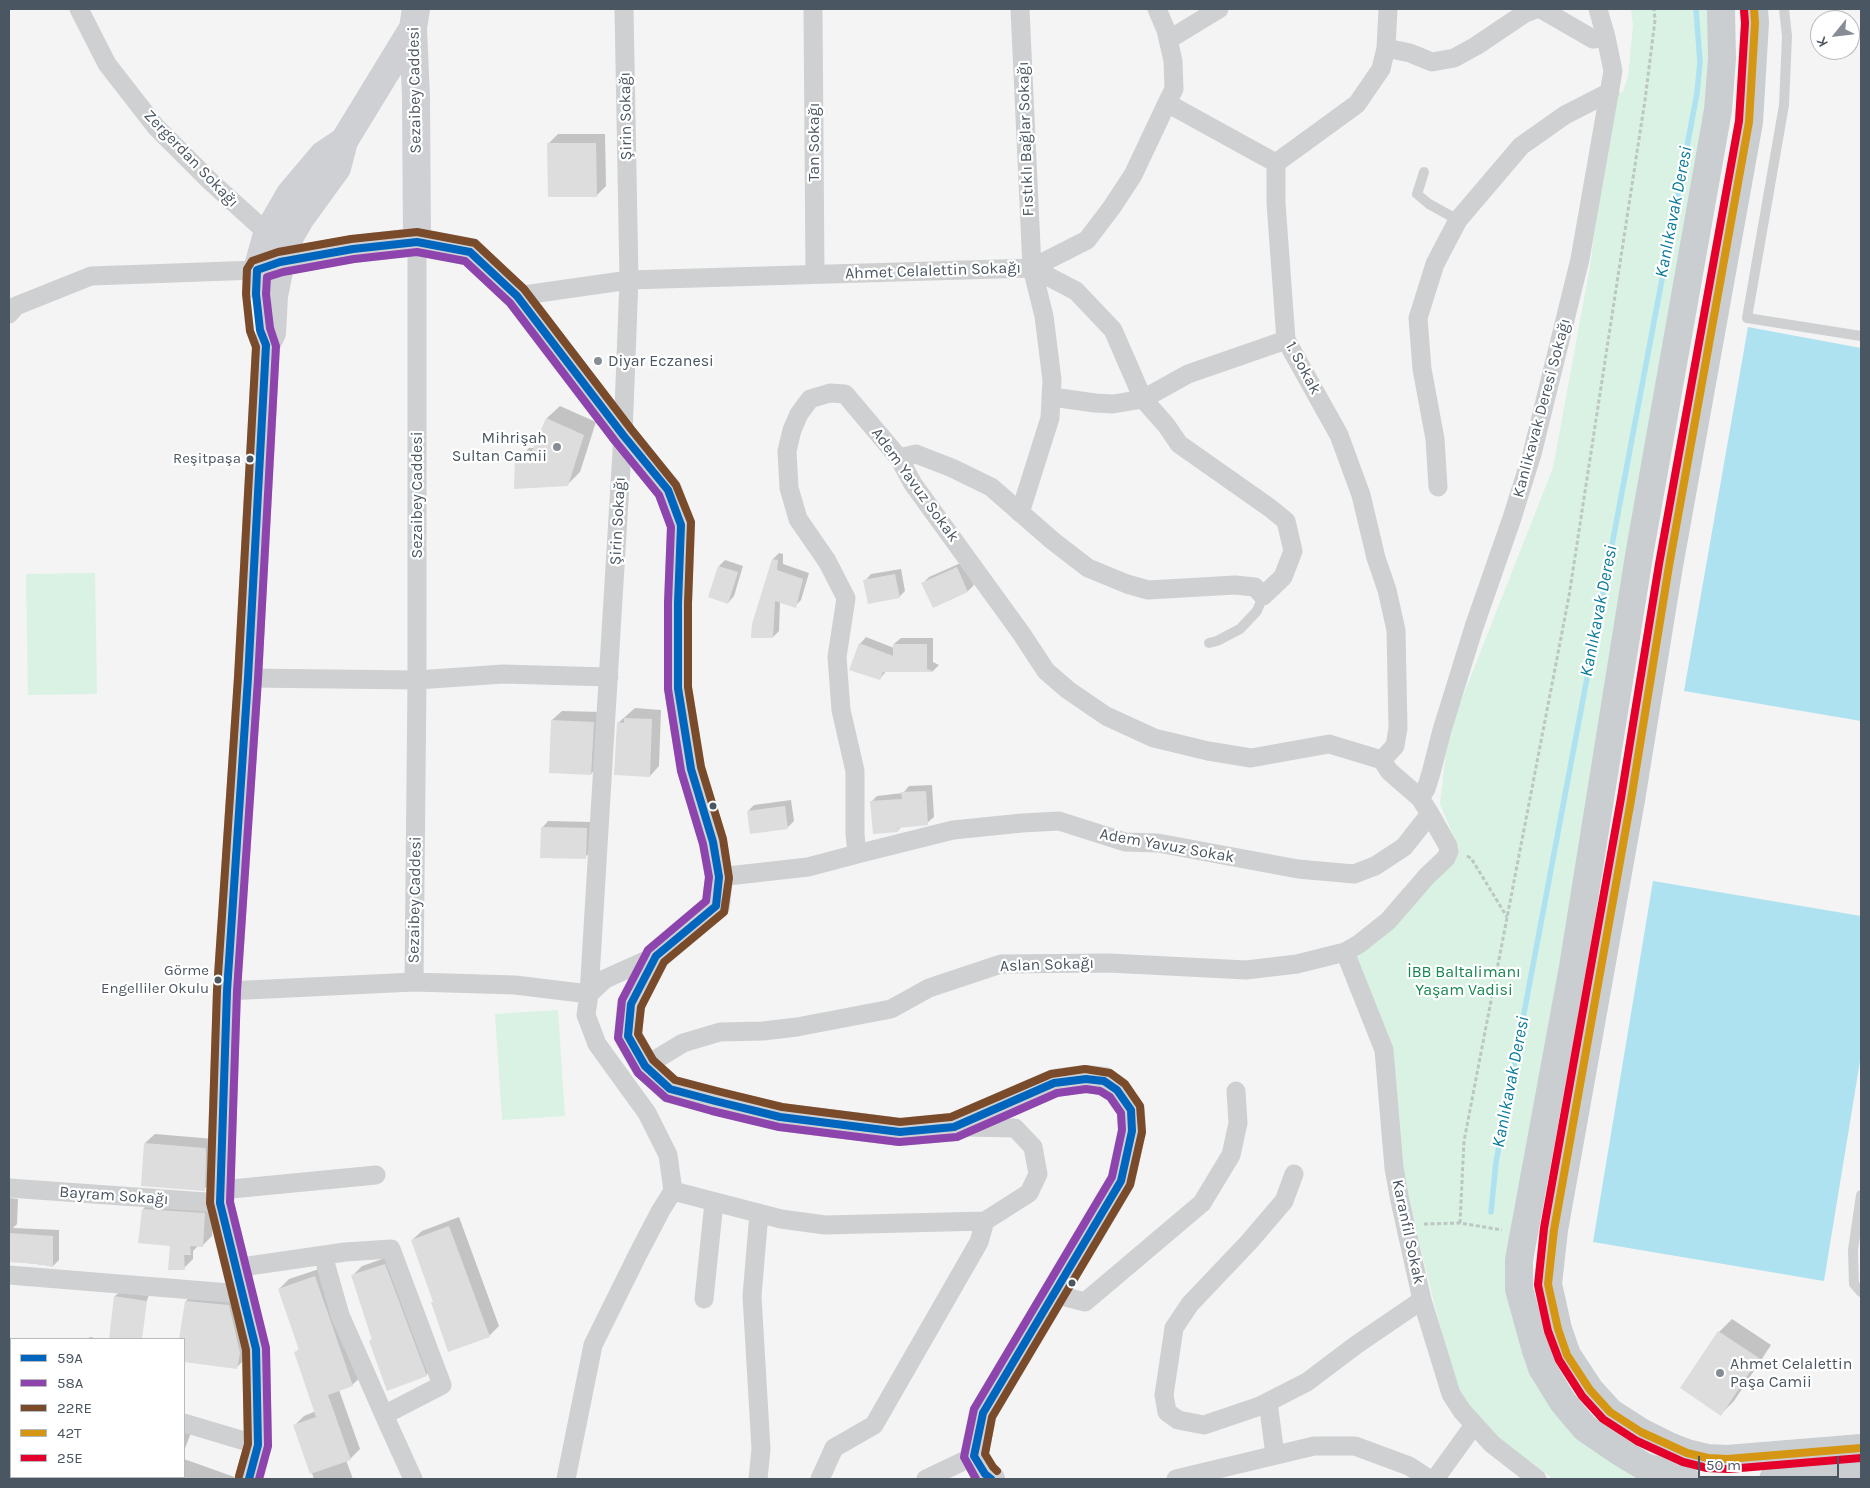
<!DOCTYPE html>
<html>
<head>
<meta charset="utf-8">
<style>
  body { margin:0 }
  #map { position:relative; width:1870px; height:1488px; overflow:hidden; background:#f4f4f4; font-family:Karla,sans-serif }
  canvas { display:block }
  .frame { position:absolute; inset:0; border:10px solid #4a5661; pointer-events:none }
  .legend { position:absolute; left:10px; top:1338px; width:175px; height:140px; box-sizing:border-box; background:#fff; border:1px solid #b7bbc0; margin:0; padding:6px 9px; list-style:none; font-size:15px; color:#4a5661 }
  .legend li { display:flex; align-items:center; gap:10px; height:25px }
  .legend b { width:25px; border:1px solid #b7bbc0 }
  .north { position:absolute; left:1810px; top:10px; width:50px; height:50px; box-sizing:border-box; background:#fff; border:1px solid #b7bbc0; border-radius:50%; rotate:241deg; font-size:14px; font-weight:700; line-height:20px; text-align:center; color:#4a5661 }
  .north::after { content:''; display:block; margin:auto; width:18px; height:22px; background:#868d94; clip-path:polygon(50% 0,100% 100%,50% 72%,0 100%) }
  .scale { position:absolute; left:1698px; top:1456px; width:141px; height:22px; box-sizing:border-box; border:2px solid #4a5661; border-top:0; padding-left:6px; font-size:15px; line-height:18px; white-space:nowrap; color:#4a5661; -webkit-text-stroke:4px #fff; paint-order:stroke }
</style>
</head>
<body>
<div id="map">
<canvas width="1870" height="1488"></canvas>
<div class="frame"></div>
<ul class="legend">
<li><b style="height:6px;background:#0065bd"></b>59A</li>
<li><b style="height:6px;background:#8e44ad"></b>58A</li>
<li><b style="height:6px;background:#7a4b2a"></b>22RE</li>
<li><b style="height:6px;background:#d49613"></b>42T</li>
<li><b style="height:6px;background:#e4002b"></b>25E</li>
</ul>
<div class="north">K</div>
<div class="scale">50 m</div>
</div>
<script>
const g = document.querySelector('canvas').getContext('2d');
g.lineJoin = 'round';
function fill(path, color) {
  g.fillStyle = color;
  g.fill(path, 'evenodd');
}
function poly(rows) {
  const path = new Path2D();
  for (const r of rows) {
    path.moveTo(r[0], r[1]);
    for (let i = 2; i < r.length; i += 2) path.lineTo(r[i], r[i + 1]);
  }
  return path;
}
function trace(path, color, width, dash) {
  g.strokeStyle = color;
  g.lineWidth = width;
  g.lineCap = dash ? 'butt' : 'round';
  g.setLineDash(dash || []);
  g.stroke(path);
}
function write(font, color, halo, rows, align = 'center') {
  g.font = font + ' Karla,sans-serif';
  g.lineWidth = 4.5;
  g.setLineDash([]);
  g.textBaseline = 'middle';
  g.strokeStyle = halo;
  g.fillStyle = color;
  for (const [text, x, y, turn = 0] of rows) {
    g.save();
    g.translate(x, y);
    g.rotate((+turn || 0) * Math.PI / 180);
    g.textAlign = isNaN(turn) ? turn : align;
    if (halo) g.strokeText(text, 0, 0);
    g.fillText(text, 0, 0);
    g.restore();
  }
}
fill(poly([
  [1631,9,1713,9,1715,52,1517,1227,1525,1351,1657,1479,1553,1479,1486,1429,1455,1387,1403,1177,1353,954,1384,933,1459,849,1440,804,1448,734,1553,468,1590,266,1613,99,1623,91,1628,77,1633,25],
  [95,573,97,694,28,695,26,574],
  [558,1010,565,1116,502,1120,495,1014]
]), '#d9f2e3');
fill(poly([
  [1748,327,1861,348,1861,721,1684,691],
  [1653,881,1861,916,1861,1055,1824,1281,1593,1242]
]), '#aee2f0');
fill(poly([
  [558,134,605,134,606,186,596,196,548,144],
  [560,406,596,422,580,472,567,485,516,461,529,448,535,448,547,418],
  [779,553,783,554,783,564,809,573,801,600,795,606,780,602,779,631,773,637,773,559],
  [725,560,743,566,734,596,728,603,719,566],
  [963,562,974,585,968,591,933,607,923,583,929,577],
  [901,569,905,591,899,597,865,581,871,574],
  [866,637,894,648,894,644,901,638,933,638,933,662,939,665,933,671,886,671,880,679,860,644],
  [635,708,661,710,659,766,650,776,618,723],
  [562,711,603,712,600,764,591,774,552,720],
  [932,785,934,817,927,823,902,826,897,831,871,802,877,796,903,793,909,786],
  [791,800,794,821,788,827,748,811,754,805],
  [548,821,592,822,592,851,585,857,542,828],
  [155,1134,214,1139,214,1180,204,1189,145,1143],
  [9,1198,18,1199,17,1224,13,1228,59,1230,59,1260,53,1266,9,1261,9,1231,10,1230,9,1229],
  [152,1200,214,1205,212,1236,203,1245,199,1245,193,1251,193,1259,184,1268,171,1244,143,1209],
  [459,1217,499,1326,489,1336,432,1303,434,1301,412,1240,422,1231],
  [394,1255,436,1366,426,1375,370,1341,373,1338,353,1275,362,1266],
  [325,1267,362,1376,352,1385,339,1390,360,1449,350,1459,346,1460,353,1479,314,1479,295,1425,304,1416,316,1411,296,1352,300,1348,279,1289,289,1279],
  [122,1290,149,1295,132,1338,110,1339,115,1296],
  [194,1293,237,1297,245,1359,237,1367,184,1361,184,1339,180,1339,186,1301],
  [1732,1319,1771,1345,1734,1401,1721,1414,1719,1332],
  [90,1337,99,1339,87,1339],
  [184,1425,193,1428,184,1451],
  [9,1454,11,1455,11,1477,63,1477,62,1479,9,1479],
  [184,1459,240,1479,134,1479,129,1477,184,1477]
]), '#0003');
trace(poly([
  [1491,1212,1496,1162,1697,93,1700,62,1696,9]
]), '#aee2f0', 5.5);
fill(poly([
  [547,143,596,143,597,197,548,197],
  [546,418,584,435,568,486,514,489,515,460,528,460],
  [772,559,778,560,777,570,803,579,796,608,775,601,773,638,751,638,752,624],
  [718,566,738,572,728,604,708,597],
  [957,567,968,592,933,608,921,583],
  [895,574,900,598,868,604,863,580],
  [859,643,893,656,893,644,927,644,927,669,933,671,933,672,883,672,880,680,849,670],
  [624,718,652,719,650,777,614,775,617,722,624,723],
  [551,720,594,722,591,775,549,773],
  [926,791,928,825,898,828,898,832,873,834,870,801,902,799,901,792],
  [785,806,788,829,750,834,747,811],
  [541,827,587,828,586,859,540,858],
  [144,1143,205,1148,206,1151,205,1191,141,1186],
  [142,1209,205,1213,203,1247,190,1246,191,1255,184,1255,185,1270,168,1270,170,1246,138,1243],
  [449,1226,490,1337,448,1352,431,1302,433,1302,411,1240],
  [9,1233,53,1236,53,1267,38,1264,9,1262],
  [385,1264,427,1376,387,1391,369,1341,372,1340,351,1275],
  [315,1276,353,1386,328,1395,351,1460,310,1474,293,1425,316,1417,294,1352,299,1350,278,1289],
  [114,1296,147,1301,142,1339,109,1339],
  [185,1301,229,1305,240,1353,237,1369,184,1362,184,1339,179,1339],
  [1718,1331,1759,1358,1721,1416,1680,1388]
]), '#ddddde');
trace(poly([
  [1467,856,1471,858,1507,917],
  [1460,1223,1464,1141,1569,596,1645,100,1655,20,1654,9],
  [1424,1224,1460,1223,1502,1230]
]), '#bcc7c4', 3, [4, 2.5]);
trace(poly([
  [1784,9,1787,36,1784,105,1747,318,1861,336],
  [1424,172,1417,194,1429,204,1458,220],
  [1209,643,1217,641,1240,629,1257,611,1263,596],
  [1861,1195,1853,1250,1854,1284,1861,1292]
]), '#ced0d2', 10);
trace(poly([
  [79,9,107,64,156,127,210,181,275,240],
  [813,9,815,274],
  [1157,9,1166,30,1173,61,1174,89,1167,103],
  [1541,9,1593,39,1606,37],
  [1168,40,1219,9],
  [1386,48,1410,53,1432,62,1454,58,1476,46,1525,13,1536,9],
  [1276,163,1276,203,1286,340,1339,435,1361,495,1376,558,1387,590,1396,630,1398,728,1395,746,1382,760],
  [1276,163,1357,104,1381,69,1386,48,1388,9],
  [1032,268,1087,240,1112,207,1133,175,1167,103,1276,163],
  [517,296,629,280,1032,268,1076,291,1113,330,1143,399,1166,425,1179,444,1270,508,1286,521,1293,551,1283,577,1263,596,1255,587,1235,585,1148,590,1127,584,1088,568,1053,541,991,487,952,468,916,454,899,458],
  [9,314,16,306,91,276,257,270],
  [1052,397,1095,403,1113,404,1143,399,1188,374,1286,340],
  [1438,487,1435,439,1422,369,1418,318,1435,264,1458,220,1521,146,1565,115,1610,92],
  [1020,513,1050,418,1052,380,1044,316,1032,268,1020,9],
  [248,678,417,680,503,674,609,677],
  [1420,798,1426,789,1431,773,1442,730,1474,627,1512,518,1532,454,1580,259,1613,71,1606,37,1598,9],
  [719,877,808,867,857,854],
  [1345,952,1384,1050,1394,1168,1400,1201,1422,1300,1451,1394,1462,1411,1492,1444,1537,1479],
  [414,982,417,680,417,242],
  [227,991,414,982,515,985,589,994,623,435,629,280,624,9],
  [645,1066,683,1043,720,1032,763,1031,797,1027,891,1009,929,988,1001,964,1109,963,1246,970,1297,964,1345,952,1359,944,1388,921,1427,876,1446,858,1449,851,1448,846,1430,814,1420,798,1389,771,1382,760,1329,744,1251,758,1208,751,1154,738,1106,716,1068,690,1046,671,1021,633,913,484,899,458,845,394,830,393,810,399,799,414,792,430,787,451,789,488,798,519,827,561,846,598,837,657,841,710,855,771,855,834,857,854,953,830,1022,823,1059,821,1125,842,1158,843,1298,869,1354,874,1375,866,1404,847,1430,814],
  [963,1127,1015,1128,1033,1147,1038,1174,1029,1193,985,1221],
  [1294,1174,1284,1201,1249,1242,1190,1304,1174,1328,1164,1395,1167,1412,1178,1420,1204,1425,1260,1406,1307,1382,1356,1345,1422,1300],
  [9,1188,220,1203],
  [221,1190,376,1175],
  [673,1191,781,1219,825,1225,985,1221,979,1242,874,1425,834,1448,820,1479],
  [323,1255,340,1315,384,1415],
  [235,1268,345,1252,391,1249,442,1385,384,1415,413,1479],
  [9,1275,242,1294],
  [1054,1294,1085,1302,1202,1203,1231,1155,1238,1123,1236,1091],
  [704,1299,714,1202],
  [9,1366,11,1366],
  [1268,1402,1275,1455],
  [184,1423,258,1445],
  [566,1479,593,1345,638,1254,661,1210,673,1191,668,1155,647,1113,597,1044,586,1015,589,994,605,979,656,956],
  [758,1479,761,1449,752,1296,759,1213],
  [926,1479,974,1456],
  [1176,1479,1314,1446,1355,1446,1409,1466,1429,1479],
  [1435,1479,1474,1425]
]), '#ced0d2', 19);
trace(poly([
  [416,9,413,28,416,97,417,242],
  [257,270,280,262,353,249,417,242,470,252,517,296,623,435,668,490,681,525,678,603,678,688,691,769,713,842,719,877,716,906,656,956,631,1004,628,1036,645,1066,670,1089,715,1101,780,1117,900,1132,954,1127,1054,1083,1086,1079,1104,1081,1117,1090,1131,1110,1132,1131,1121,1181,983,1413,974,1456,985,1474,991,1479],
  [257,285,257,270,267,234,290,194,323,155,344,141],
  [249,1479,258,1445,256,1349,220,1203,227,991,248,678,266,345,272,333,274,296,284,247,300,219,337,168,344,141,413,28]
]), '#ced0d4', 28);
trace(poly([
  [1754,9,1755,23,1749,122,1669,566,1631,800,1554,1230,1548,1284,1558,1329,1567,1355,1590,1390,1610,1412,1641,1432,1669,1446,1687,1453,1708,1458,1727,1459,1861,1448],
  [1686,1479,1645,1467,1617,1450,1585,1428,1563,1402,1542,1368,1535,1347,1519,1289,1519,1260,1573,967,1640,550,1718,110,1722,59,1721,9],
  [1773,1479,1861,1469]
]), '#caced1', 28);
trace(poly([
  [249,1479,258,1445,256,1349,220,1203,227,991,248,678,266,345,260,330,256,294,257,270,280,262,353,249,417,242,470,252,517,296,623,435,668,490,681,525,678,603,678,688,691,769,713,842,719,877,716,906,656,956,631,1004,628,1036,645,1066,670,1089,715,1101,780,1117,900,1132,954,1127,1054,1083,1086,1079,1104,1081,1117,1090,1131,1110,1132,1131,1121,1181,983,1413,974,1456,985,1474,991,1479]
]), '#0065bd', 8);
trace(poly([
  [259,1479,268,1446,266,1348,230,1202,237,991,258,679,276,346,270,328,266,294,267,277,283,272,354,259,417,252,465,261,510,303,615,441,659,495,671,527,668,603,668,689,681,771,703,844,709,877,706,901,648,950,622,1000,618,1038,638,1073,666,1098,712,1111,779,1127,899,1142,957,1137,1057,1093,1086,1089,1100,1091,1110,1097,1121,1113,1122,1130,1112,1177,974,1409,964,1457,976,1479]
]), '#8e44ad', 8);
trace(poly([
  [239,1476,248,1444,246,1350,210,1203,217,990,238,677,256,347,250,331,246,294,247,269,252,261,278,252,351,239,417,232,475,243,524,289,631,429,676,485,691,522,688,603,688,687,701,767,723,839,729,878,724,912,664,962,641,1007,638,1034,653,1060,675,1080,717,1091,782,1107,900,1122,951,1117,1051,1074,1085,1069,1110,1073,1125,1084,1140,1106,1142,1132,1130,1185,992,1417,985,1454,993,1467,997,1471]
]), '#7a4b2a', 8);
trace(poly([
  [1754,9,1755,23,1749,122,1669,566,1631,800,1554,1230,1548,1284,1558,1329,1567,1355,1590,1390,1610,1412,1641,1432,1687,1453,1708,1458,1727,1459,1861,1448]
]), '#d49613', 8);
trace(poly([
  [1744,10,1745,23,1739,121,1659,564,1621,798,1544,1228,1538,1285,1548,1331,1559,1360,1582,1396,1603,1419,1637,1441,1683,1462,1707,1468,1728,1469,1861,1458]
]), '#e4002b', 8);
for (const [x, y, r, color] of [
  [598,361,5,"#868d94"],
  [557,447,5,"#868d94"],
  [250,459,4.5,"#4a5661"],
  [713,806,4.5,"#4a5661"],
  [218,980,4.5,"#4a5661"],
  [1072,1283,4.5,"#4a5661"],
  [1720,1373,5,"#868d94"]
]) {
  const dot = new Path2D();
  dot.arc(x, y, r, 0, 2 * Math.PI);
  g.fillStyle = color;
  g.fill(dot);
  trace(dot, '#fff', 2);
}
write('15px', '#4a5661', '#fff', [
  ["Reşitpaşa",241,459],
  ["Görme",209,971],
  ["Engelliler Okulu",209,989]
], 'right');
write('16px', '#4a5661', '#fff', [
  ["Sezaibey Caddesi",415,90,-91],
  ["Şirin Sokağı",626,116,-91],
  ["Fıstıklı Bağlar Sokağı",1026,139,-92],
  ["Tan Sokağı",814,142,-90],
  ["Zergerdan Sokağı",191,159,46],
  ["Ahmet Celalettin Sokağı",933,271,-2],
  ["1. Sokak",1303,368,62],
  ["Kanlikavak Deresi Sokağı",1542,408,-75],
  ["Adem Yavuz Sokak",915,485,54],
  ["Sezaibey Caddesi",417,495,-90],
  ["Şirin Sokağı",618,521,-87],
  ["Adem Yavuz Sokak",1167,846,10],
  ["Sezaibey Caddesi",415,900,-89],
  ["Aslan Sokağı",1047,965,-2],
  ["Bayram Sokağı",114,1196,4],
  ["Karanfil Sokak",1408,1232,78]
]);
write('16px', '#4a5661', '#fff', [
  ["Diyar Eczanesi",608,361],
  ["Mihrişah",547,438,"right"],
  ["Sultan Camii",547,456,"right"],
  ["Ahmet Celalettin",1730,1364],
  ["Paşa Camii",1730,1382]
], 'left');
write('16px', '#17864f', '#fff', [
  ["İBB Baltalimanı",1464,972],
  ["Yaşam Vadisi",1464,990]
]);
write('italic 18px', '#0c7c9b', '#fff', [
  ["Kanlıkavak Deresi",1674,212,-79],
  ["Kanlıkavak Deresi",1599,611,-79],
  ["Kanlıkavak Deresi",1511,1082,-79]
]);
</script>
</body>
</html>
